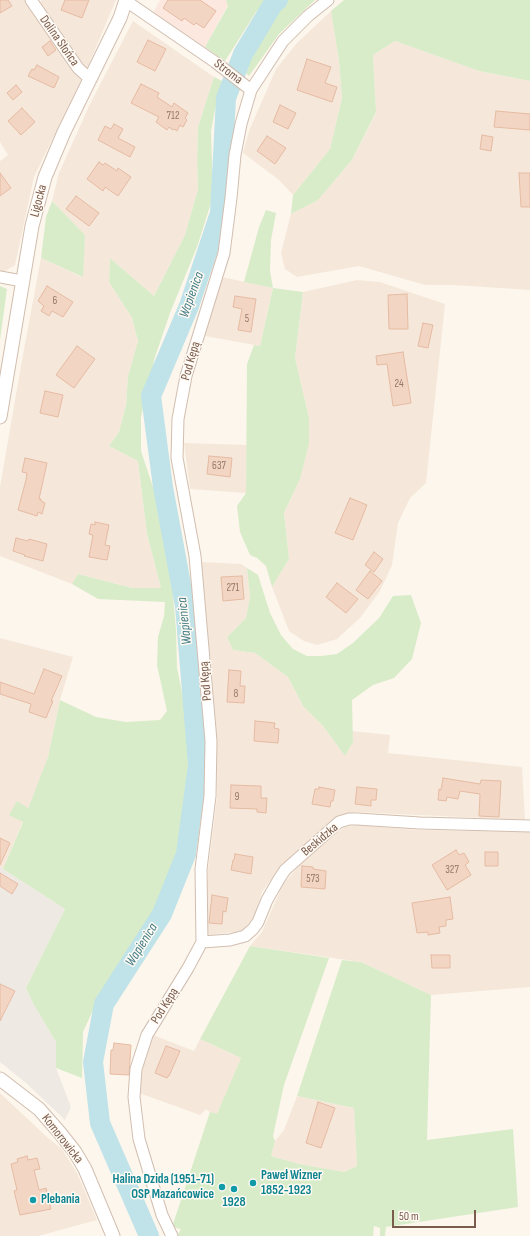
<!DOCTYPE html>
<html>
<head>
<meta charset="utf-8">
<style>
  body { margin:0 }
  #map { position:relative; width:530px; height:1236px; overflow:hidden; background:#fdf6ec; font-family:"Sofia Sans Condensed",sans-serif }
  canvas { display:block }
  .scale { position:absolute; left:392px; top:1210px; width:84px; height:18px; box-sizing:border-box; border:2px solid #7a5c4d; border-top:0; padding-left:5px; font-size:12px; line-height:14px; white-space:nowrap; color:#7a5c4d; -webkit-text-stroke:3px #fffaf3; paint-order:stroke }
</style>
</head>
<body>
<div id="map">
<canvas width="530" height="1236"></canvas>
<div class="scale">50 m</div>
</div>
<script>
const g = document.querySelector('canvas').getContext('2d');
g.lineJoin = 'round';
function fill(path, color) {
  g.fillStyle = color;
  g.fill(path, 'evenodd');
}
function poly(rows) {
  const path = new Path2D();
  for (const r of rows) {
    path.moveTo(r[0], r[1]);
    for (let i = 2; i < r.length; i += 2) path.lineTo(r[i], r[i + 1]);
  }
  return path;
}
function trace(path, color, width, dash) {
  g.strokeStyle = color;
  g.lineWidth = width;
  g.lineCap = dash ? 'butt' : 'round';
  g.setLineDash(dash || []);
  g.stroke(path);
}
function write(font, color, halo, rows, align = 'center') {
  g.font = font + ' "Sofia Sans Condensed",sans-serif';
  g.lineWidth = 3;
  g.setLineDash([]);
  g.textBaseline = 'middle';
  g.strokeStyle = halo;
  g.fillStyle = color;
  for (const [text, x, y, turn = 0] of rows) {
    g.save();
    g.translate(x, y);
    g.rotate((+turn || 0) * Math.PI / 180);
    g.textAlign = isNaN(turn) ? turn : align;
    if (halo) g.strokeText(text, 0, 0);
    g.fillText(text, 0, 0);
    g.restore();
  }
}
fill(poly([
  [0,0,27,0,81,80,34,177,15,265,2,273,0,272,0,161,8,155,0,142],
  [42,0,116,0,86,71,38,5],
  [331,11,339,61,342,98,330,149,293,195,279,180,243,153,249,131,276,69,297,43],
  [133,21,214,77,198,127,197,161,198,189,185,235,154,296,110,258,109,282,132,318,138,341,128,376,126,405,119,432,109,446,138,461,147,534,161,588,132,588,78,574,72,584,0,556,0,487,22,360,41,258,82,277,85,235,52,201,59,173,90,104],
  [395,41,479,71,530,81,530,290,454,285,425,285,359,266,297,277,285,269,281,253,291,214,318,200,352,160,376,113,373,55],
  [222,277,273,288,260,346,205,336],
  [357,280,380,282,445,304,426,483,410,498,398,523,392,565,380,591,360,618,337,639,317,645,304,641,289,631,272,587,289,559,284,513,300,479,309,418,295,358,303,292],
  [184,443,247,445,246,493,190,489],
  [201,562,241,564,247,568,250,597,246,618,227,637,233,650,255,653,288,677,303,706,323,726,345,756,353,742,352,731,390,735,388,753,522,767,525,820,356,812,338,816,280,867,262,892,254,918,243,931,206,935,208,870,217,797,217,756,212,676],
  [0,638,73,657,60,700,48,757,40,780,3,869,0,867],
  [358,825,418,830,530,832,530,987,431,995,361,962,250,946,262,932,283,884,298,867,330,838,345,827],
  [153,1035,194,1051,200,1039,241,1058,217,1115,210,1112,206,1109,200,1115,139,1093,141,1074,148,1044],
  [0,1093,47,1137,62,1149,77,1173,97,1220,38,1236,0,1236],
  [297,1096,354,1108,357,1166,344,1172,299,1164,271,1156,275,1141,284,1130]
]), '#f5e8da');
fill(poly([
  [160,0,226,0,228,5,205,47,153,13]
]), '#fde8e0');
fill(poly([
  [0,867,65,909,26,988,34,1005,56,1042,56,1068,71,1107,65,1120,26,1083,0,1062]
]), '#efe9e4');
fill(poly([
  [226,0,267,0,256,12,225,61,205,47,228,6],
  [284,0,315,0,279,34,249,76,242,70,277,5],
  [344,0,530,0,530,81,479,71,395,41,373,55,376,112,352,160,318,200,291,214,293,195,330,149,342,98,339,61,331,11],
  [214,77,224,82,215,110,211,131,212,160,212,200,197,247,170,313,155,357,141,417,141,451,155,493,172,583,176,630,177,668,187,716,188,769,183,835,164,892,138,941,101,993,83,1032,82,1078,56,1068,56,1042,34,1005,26,988,65,909,3,869,23,822,9,815,17,801,28,808,26,814,48,757,60,700,96,717,126,722,160,720,167,711,157,665,158,637,164,616,165,602,98,599,72,584,78,574,132,588,161,588,147,534,138,461,109,446,119,432,126,405,128,376,138,341,132,318,109,282,110,258,154,296,185,235,198,189,197,161,198,127],
  [52,201,85,235,83,277,41,258,46,217],
  [266,210,276,213,271,240,270,271,273,288,303,292,295,358,309,418,309,443,300,479,284,513,289,559,272,587,266,566,257,558,250,555,240,532,237,506,246,493,247,364,254,345,260,346,273,288,244,282,259,227],
  [0,286,7,289,0,340],
  [247,568,258,575,270,613,281,635,293,649,307,656,321,656,337,654,353,643,379,618,393,596,411,595,421,623,412,659,394,678,373,685,352,700,353,742,345,756,323,726,303,706,288,677,255,653,233,650,227,637,246,618,250,597],
  [250,946,329,958,284,1085,273,1136,275,1141,271,1156,299,1164,344,1172,357,1166,354,1108,297,1096,342,960,361,962,431,995,427,1140,513,1129,518,1207,386,1227,385,1236,380,1236,380,1228,374,1226,373,1236,177,1236,181,1229,172,1227,210,1112,217,1114,241,1058,200,1039]
]), '#d8ecc9');
trace(poly([
  [149,1236,100,1123,93,1062,104,1004,162,914,186,854,198,765,185,606,163,487,151,396,189,306,220,213,226,98,243,54,273,4,278,0]
]), '#bfe3e8', 20);
const building = poly([
  [0,0,8,0,12,6,0,13,0,0],
  [65,0,89,0,82,18,61,10,65,0],
  [168,0,200,0,216,11,204,28,196,23,194,25,184,18,182,21,163,8,168,0],
  [148,40,166,49,155,71,137,62,148,40],
  [50,41,56,50,48,56,42,47,50,41],
  [307,59,331,67,325,83,337,87,332,102,297,90,307,59],
  [37,65,59,77,54,88,28,76,32,69,34,70,37,65],
  [141,84,159,93,157,97,172,107,174,103,188,113,185,118,187,120,183,127,180,125,177,131,174,129,173,130,169,127,167,130,156,122,159,117,131,103,141,84],
  [16,85,22,92,13,100,7,93,16,85],
  [280,105,296,113,288,129,273,122,280,105],
  [22,108,35,122,21,135,8,121,22,108],
  [496,111,530,114,530,130,494,127,496,111],
  [114,124,123,129,118,138,135,147,130,157,98,140,105,126,111,129,114,124],
  [482,135,493,137,491,151,480,149,482,135],
  [267,136,286,148,275,164,257,151,267,136],
  [99,162,103,165,105,163,117,171,118,168,131,177,118,196,105,187,103,191,87,179,99,162],
  [0,173,11,188,0,196,0,173],
  [519,173,530,173,530,207,521,207,519,173],
  [76,196,99,213,89,226,66,209,76,196],
  [47,286,73,302,63,317,52,311,49,316,41,311,44,306,38,301,47,286],
  [407,294,408,329,389,329,388,295,407,294],
  [235,296,256,299,251,332,238,330,242,309,233,307,235,296],
  [423,323,433,325,428,348,418,346,423,323],
  [77,346,95,359,74,388,56,375,77,346],
  [403,352,411,403,393,406,387,364,377,365,376,356,403,352],
  [45,391,63,395,58,417,40,413,45,391],
  [209,456,232,458,230,477,207,474,209,456],
  [25,458,47,463,39,499,41,499,41,501,45,503,42,514,38,512,37,516,18,510,26,480,27,473,22,472,25,458],
  [350,498,367,505,353,540,335,533,350,498],
  [95,522,109,525,105,545,110,546,107,560,89,557,93,535,89,534,91,524,95,525,95,522],
  [16,538,28,541,29,539,47,544,43,561,24,556,25,555,13,551,16,538],
  [374,552,383,559,374,572,365,565,374,552],
  [370,571,382,581,368,599,356,590,370,571],
  [242,576,244,599,223,601,221,577,242,576],
  [337,583,358,599,346,613,326,597,337,583],
  [44,669,62,676,51,701,53,701,46,718,29,712,31,704,0,694,0,682,34,694,44,669],
  [229,670,241,671,240,686,245,686,244,703,227,702,229,670],
  [255,721,275,723,274,728,279,729,278,743,254,741,255,721],
  [443,778,480,784,481,780,501,781,499,817,479,816,480,794,460,791,458,799,447,797,446,801,438,800,439,789,441,790,443,778],
  [231,785,261,786,261,798,267,798,266,813,257,812,257,809,230,808,231,785],
  [319,787,335,790,333,801,331,801,330,807,312,804,315,789,319,789,319,787],
  [357,787,377,789,376,800,371,800,371,806,355,804,357,787],
  [0,838,10,843,0,865,0,838],
  [456,850,459,855,464,853,469,862,465,865,471,875,447,890,432,865,456,850],
  [485,852,498,852,498,866,485,866,485,852],
  [235,854,253,857,251,874,231,870,233,860,234,860,235,854],
  [302,866,313,867,313,869,326,871,325,889,301,887,302,866],
  [0,873,18,884,12,894,0,886,0,873],
  [212,895,228,898,226,912,223,911,222,924,209,923,212,895],
  [450,897,453,919,446,920,446,926,439,927,440,933,428,935,428,932,417,933,412,903,450,897],
  [431,955,450,955,450,968,432,968,431,955],
  [0,984,15,991,0,1021,0,984],
  [114,1043,131,1045,129,1075,110,1074,111,1050,113,1050,114,1043],
  [166,1046,180,1051,169,1076,168,1076,167,1078,155,1073,166,1046],
  [318,1102,335,1108,321,1148,306,1143,318,1102],
  [27,1156,28,1160,37,1158,40,1169,34,1170,39,1190,46,1188,51,1209,20,1215,14,1191,17,1190,11,1164,18,1162,17,1159,27,1156]
]);
fill(building, '#f3d5c3');
trace(building, '#e6bba3', 1);
const minor = poly([
  [31,0,78,68,90,79],
  [126,1,215,62,251,90],
  [0,277,22,281],
  [202,942,230,940,245,936,253,929,258,922,267,900,279,879,285,870,339,822,349,819,357,819,420,823,530,826],
  [172,1236,162,1215,139,1139,134,1097,136,1069,147,1035,188,968,202,942,201,869,210,796,211,741,195,556,177,458,178,419,186,376,224,253,231,198,235,155,241,124,251,90,283,41,308,16,328,0]
]);
const tertiary = poly([
  [0,417,32,226,45,177,64,132,120,18,126,0],
  [0,1079,39,1109,60,1133,75,1152,85,1169,113,1236]
]);
trace(minor, '#d1beb0', 13);
trace(tertiary, '#d1beb0', 15);
trace(minor, '#fff', 11);
trace(tertiary, '#fff', 13);
for (const [x, y, r, color] of [
  [253,1183,4,"#0f9aa8"],
  [222,1187,4,"#0f9aa8"],
  [234,1189,4,"#0f9aa8"],
  [33,1200,4,"#0f9aa8"]
]) {
  const dot = new Path2D();
  dot.arc(x, y, r, 0, 2 * Math.PI);
  g.fillStyle = color;
  g.fill(dot);
  trace(dot, '#fffaf3', 1.5);
}
write('11px', '#987a6a', null, [
  ["712",173,116],
  ["6",55,301],
  ["5",247,319],
  ["24",399,384],
  ["637",219,466],
  ["271",233,588],
  ["8",236,694],
  ["9",237,797],
  ["327",452,870],
  ["573",313,879]
]);
write('13px', '#7a5c4d', '#fffaf3', [
  ["Dolina Słońca",59,41,55],
  ["Stroma",228,72,37],
  ["Ligocka",39,201,-75],
  ["Pod Kępą",191,361,-74],
  ["Pod Kępą",206,681,-95],
  ["Beskidzka",320,840,-40],
  ["Pod Kępą",165,1006,-58],
  ["Komorowicka",62,1139,52]
]);
write('bold 13px', '#0d838f', '#fffaf3', [
  ["Paweł Wizner",261,1176],
  ["1852-1923",261,1191],
  ["Halina Dzida (1951-71)",214,1180,"right"],
  ["OSP Mazańcowice",214,1195,"right"],
  ["Plebania",41,1200],
  ["1928",234,1203,"center"]
], 'left');
write('italic 14px', '#437c86', '#fffaf3', [
  ["Wapienica",192,295,-70],
  ["Wapienica",185,621,-96],
  ["Wapienica",142,945,-58]
]);
</script>
</body>
</html>
